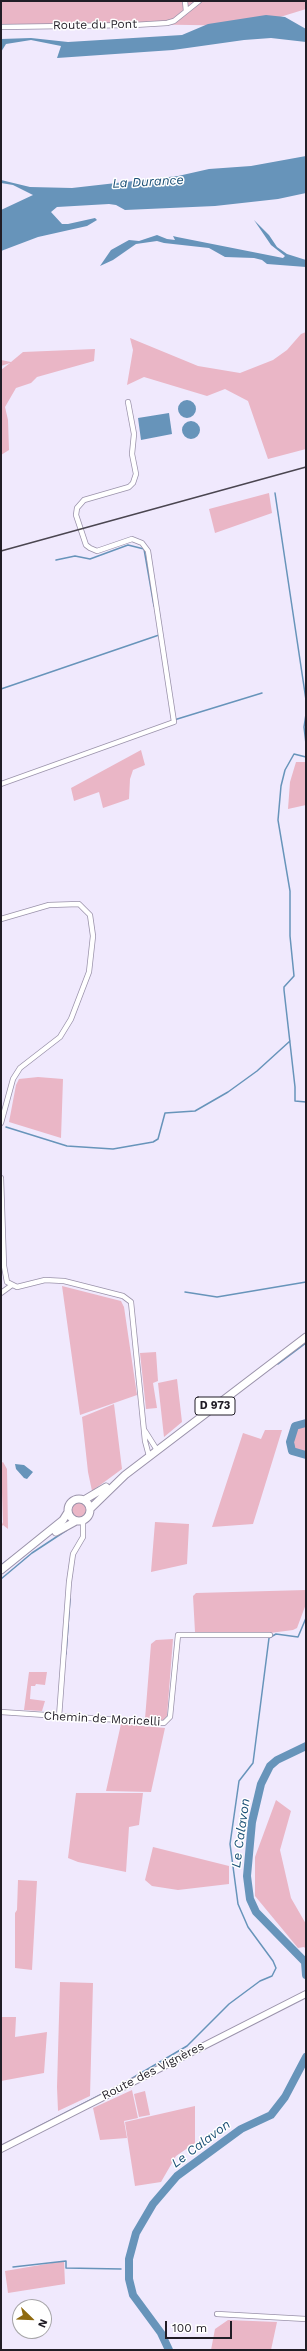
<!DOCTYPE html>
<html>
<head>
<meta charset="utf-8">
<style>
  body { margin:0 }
  #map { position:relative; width:307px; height:2351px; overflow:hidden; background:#f0e9fd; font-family:"Work Sans",sans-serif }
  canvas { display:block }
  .frame { position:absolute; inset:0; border:2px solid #211d26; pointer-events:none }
  .north { position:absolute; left:12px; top:2299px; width:40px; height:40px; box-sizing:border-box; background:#fff; border:1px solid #a6a5a8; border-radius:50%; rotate:113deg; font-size:11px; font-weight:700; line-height:16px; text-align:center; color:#211d26 }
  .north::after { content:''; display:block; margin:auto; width:14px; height:18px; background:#8f6a0f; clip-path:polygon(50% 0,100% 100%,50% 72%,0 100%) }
  .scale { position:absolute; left:165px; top:2321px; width:67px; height:18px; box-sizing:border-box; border:2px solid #211d26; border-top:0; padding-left:5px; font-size:12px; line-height:14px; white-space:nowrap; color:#211d26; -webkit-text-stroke:3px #fff; paint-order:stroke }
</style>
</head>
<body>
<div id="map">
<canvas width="307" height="2351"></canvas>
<div class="frame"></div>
<div class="north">N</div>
<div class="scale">100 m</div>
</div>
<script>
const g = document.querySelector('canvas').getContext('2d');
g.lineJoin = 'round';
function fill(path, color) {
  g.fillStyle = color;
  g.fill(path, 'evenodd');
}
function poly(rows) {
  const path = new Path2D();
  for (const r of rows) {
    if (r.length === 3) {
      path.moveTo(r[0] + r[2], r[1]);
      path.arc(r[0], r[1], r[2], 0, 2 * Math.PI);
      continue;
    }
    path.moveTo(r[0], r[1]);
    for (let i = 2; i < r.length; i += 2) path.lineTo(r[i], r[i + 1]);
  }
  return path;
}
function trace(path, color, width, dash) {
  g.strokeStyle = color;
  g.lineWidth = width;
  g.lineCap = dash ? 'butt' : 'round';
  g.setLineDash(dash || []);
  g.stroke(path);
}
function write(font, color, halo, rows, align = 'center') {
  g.font = font + ' "Work Sans",sans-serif';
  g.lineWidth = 3;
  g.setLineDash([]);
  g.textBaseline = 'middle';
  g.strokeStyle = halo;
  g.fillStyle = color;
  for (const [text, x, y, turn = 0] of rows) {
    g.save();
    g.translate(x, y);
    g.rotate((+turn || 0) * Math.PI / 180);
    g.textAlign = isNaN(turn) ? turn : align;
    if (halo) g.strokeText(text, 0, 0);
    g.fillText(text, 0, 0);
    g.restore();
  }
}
fill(poly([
  [1,1,306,1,306,9,251,26,129,24,1,29],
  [306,332,306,449,268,459,248,401,225,389,207,396,144,377,127,385,133,350,130,338,198,366,240,373,273,360,287,350,301,334],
  [95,349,94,361,37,377,31,383,16,388,5,407,8,420,9,450,1,455,1,370,10,363,1,366,1,360,11,362,23,352],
  [269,493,272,513,215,533,209,509],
  [141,750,145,765,133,770,130,779,129,799,103,808,99,792,74,801,71,788],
  [296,762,306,762,306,805,288,809,290,782],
  [38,1077,63,1079,61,1138,9,1122,16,1085,19,1079],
  [62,1286,121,1301,124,1307,137,1395,80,1415],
  [156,1352,158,1381,153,1383,157,1408,146,1409,140,1353],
  [177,1379,182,1422,164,1437,158,1383],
  [114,1404,122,1469,92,1491,88,1472,82,1417],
  [306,1425,306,1453,302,1453,295,1450,292,1442,297,1428],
  [265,1430,282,1430,253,1524,212,1527,243,1433,261,1439],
  [3,1462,7,1469,8,1529,3,1525,1,1527,3,1522,1,1463],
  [79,1510,8],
  [155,1522,189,1524,187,1564,151,1572],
  [306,1590,306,1604,297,1628,293,1630,270,1633,195,1632,193,1596,196,1593],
  [173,1639,167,1716,163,1720,145,1719,151,1644,156,1640],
  [29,1672,47,1672,45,1685,36,1684,35,1686,31,1686,30,1699,45,1701,42,1711,24,1710],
  [121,1724,165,1728,151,1792,106,1791],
  [76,1793,143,1793,139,1825,129,1827,126,1872,78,1862,68,1858],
  [276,1800,291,1811,280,1850,291,1898,306,1924,306,1949,304,1947,298,1948,255,1896,255,1857],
  [153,1847,229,1866,229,1884,178,1890,152,1886,145,1880],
  [18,1880,37,1881,32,1970,15,1968,15,1913,17,1910],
  [60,1982,93,1983,90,2096,58,2111,57,2087],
  [16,2017,15,2037,47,2032,44,2073,1,2081,1,2017],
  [132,2090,138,2118,124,2121,127,2138,100,2140,93,2108],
  [145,2091,150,2115,139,2117,134,2094],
  [195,2106,195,2143,176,2156,161,2182,135,2186,125,2122],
  [64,2261,65,2284,8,2293,5,2271],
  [228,2320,277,2322,271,2350,211,2350,215,2329]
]), '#eab6c6');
fill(poly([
  [266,15,285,17,306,29,306,42,271,38,244,40,173,50,57,58,61,46,31,40,6,44,1,52,1,39,31,38,68,42,182,35,208,24],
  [306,156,306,193,278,199,215,206,125,210,116,205,109,204,57,207,51,212,62,224,68,224,95,218,97,220,87,226,38,237,1,251,1,210,33,195,13,185,1,183,1,180,30,187,72,188,178,176,209,169,251,166],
  [254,220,269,235,277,247,287,254,306,260,306,267,267,264,262,260,254,258,225,257,209,248,164,243,157,241,136,244,113,260,100,266,111,250,129,240,139,241,157,235,167,239,175,240,173,236,177,237,283,258,285,256,271,245],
  [187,409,9],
  [169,413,172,434,141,440,138,418],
  [191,430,9],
  [15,1464,24,1465,33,1472,27,1479,24,1478,16,1469]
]), '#6794ba');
trace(poly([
  [275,493,306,700],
  [56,560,75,556,90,559,128,545,144,549,154,606],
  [1,689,159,635],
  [306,714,304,727,306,744],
  [174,720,262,693],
  [306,757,294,754,285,770,281,786,278,820,290,891,290,936,294,976,284,987,284,990,295,1087,295,1101,306,1102],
  [6,1127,67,1146,113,1149,153,1142,158,1139,165,1113,195,1111,228,1092,257,1071,290,1041],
  [185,1292,217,1297,306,1282],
  [278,1364,306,1343],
  [1,1565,17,1553],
  [1,1579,32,1553,67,1530],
  [66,1654,70,1599],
  [124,2083,187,2046,229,2004,260,1981,272,1976,276,1968,273,1961,248,1927,238,1904,230,1844,239,1781,253,1763,269,1638,276,1634,298,1637,306,1618],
  [1,2146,104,2093],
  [13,2267,66,2261,66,2268,121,2269]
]), '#6794ba', 1.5);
trace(poly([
  [306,1423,295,1426,290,1442,292,1451,306,1455],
  [306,1746,277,1760,270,1766,261,1784,252,1822,247,1876,250,1899,256,1912,305,1962,306,1975],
  [169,2350,161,2333,133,2295,129,2279,129,2259,136,2233,153,2204,177,2176,241,2129,271,2115,285,2097,306,2057]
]), '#6794ba', 8);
const minor = poly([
  [185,1,186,11],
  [1,27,134,25,167,23,174,21,199,1],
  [1,784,174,722,148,551,142,543,132,539,97,551,90,548,86,545,76,515,77,508,84,500,129,487,133,483,136,474,132,454,134,434,128,402],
  [1,919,49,905,79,904,90,915,93,936,89,972,71,1019,60,1037,20,1068,13,1079,1,1123],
  [1,1178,4,1266,7,1282,17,1287,45,1280,64,1281,123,1296,131,1302,145,1441,149,1456],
  [1,1293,12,1285],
  [145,1431,157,1450],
  [1,1712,164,1723,170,1717,178,1635,270,1635],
  [59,1717,69,1582,73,1554,83,1537,83,1521],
  [217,2314,306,2319]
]);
const tertiary = poly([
  [1,2149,306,1994]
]);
const primary = poly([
  [79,1510,11],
  [84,1500,106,1487],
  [90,1509,125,1475,306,1337],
  [56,1532,76,1521],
  [1,1570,63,1520,68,1512]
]);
trace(minor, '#9a92aa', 6);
trace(tertiary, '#9a92aa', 8);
trace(primary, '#9a92aa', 9);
trace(minor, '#fff', 4.5);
trace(tertiary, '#fff', 6);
trace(primary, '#fff', 7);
trace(poly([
  [1,551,306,467]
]), '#4a4550', 1.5);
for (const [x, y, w] of [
  [215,1406,40]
]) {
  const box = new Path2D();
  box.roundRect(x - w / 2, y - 9, w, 18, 3);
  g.fillStyle = '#fff';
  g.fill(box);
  trace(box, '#211d26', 1);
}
write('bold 11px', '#211d26', null, [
  ["D 973",215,1406]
]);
write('12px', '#211d26', '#fff', [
  ["Route du Pont",95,25,-1],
  ["Chemin de Moricelli",102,1719,3],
  ["Route des Vignères",153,2071,-27]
]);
write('italic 13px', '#1a4f75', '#fff', [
  ["La Durance",148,182,-3],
  ["Le Calavon",241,1833,-82],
  ["Le Calavon",201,2144,-37]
]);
</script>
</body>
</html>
